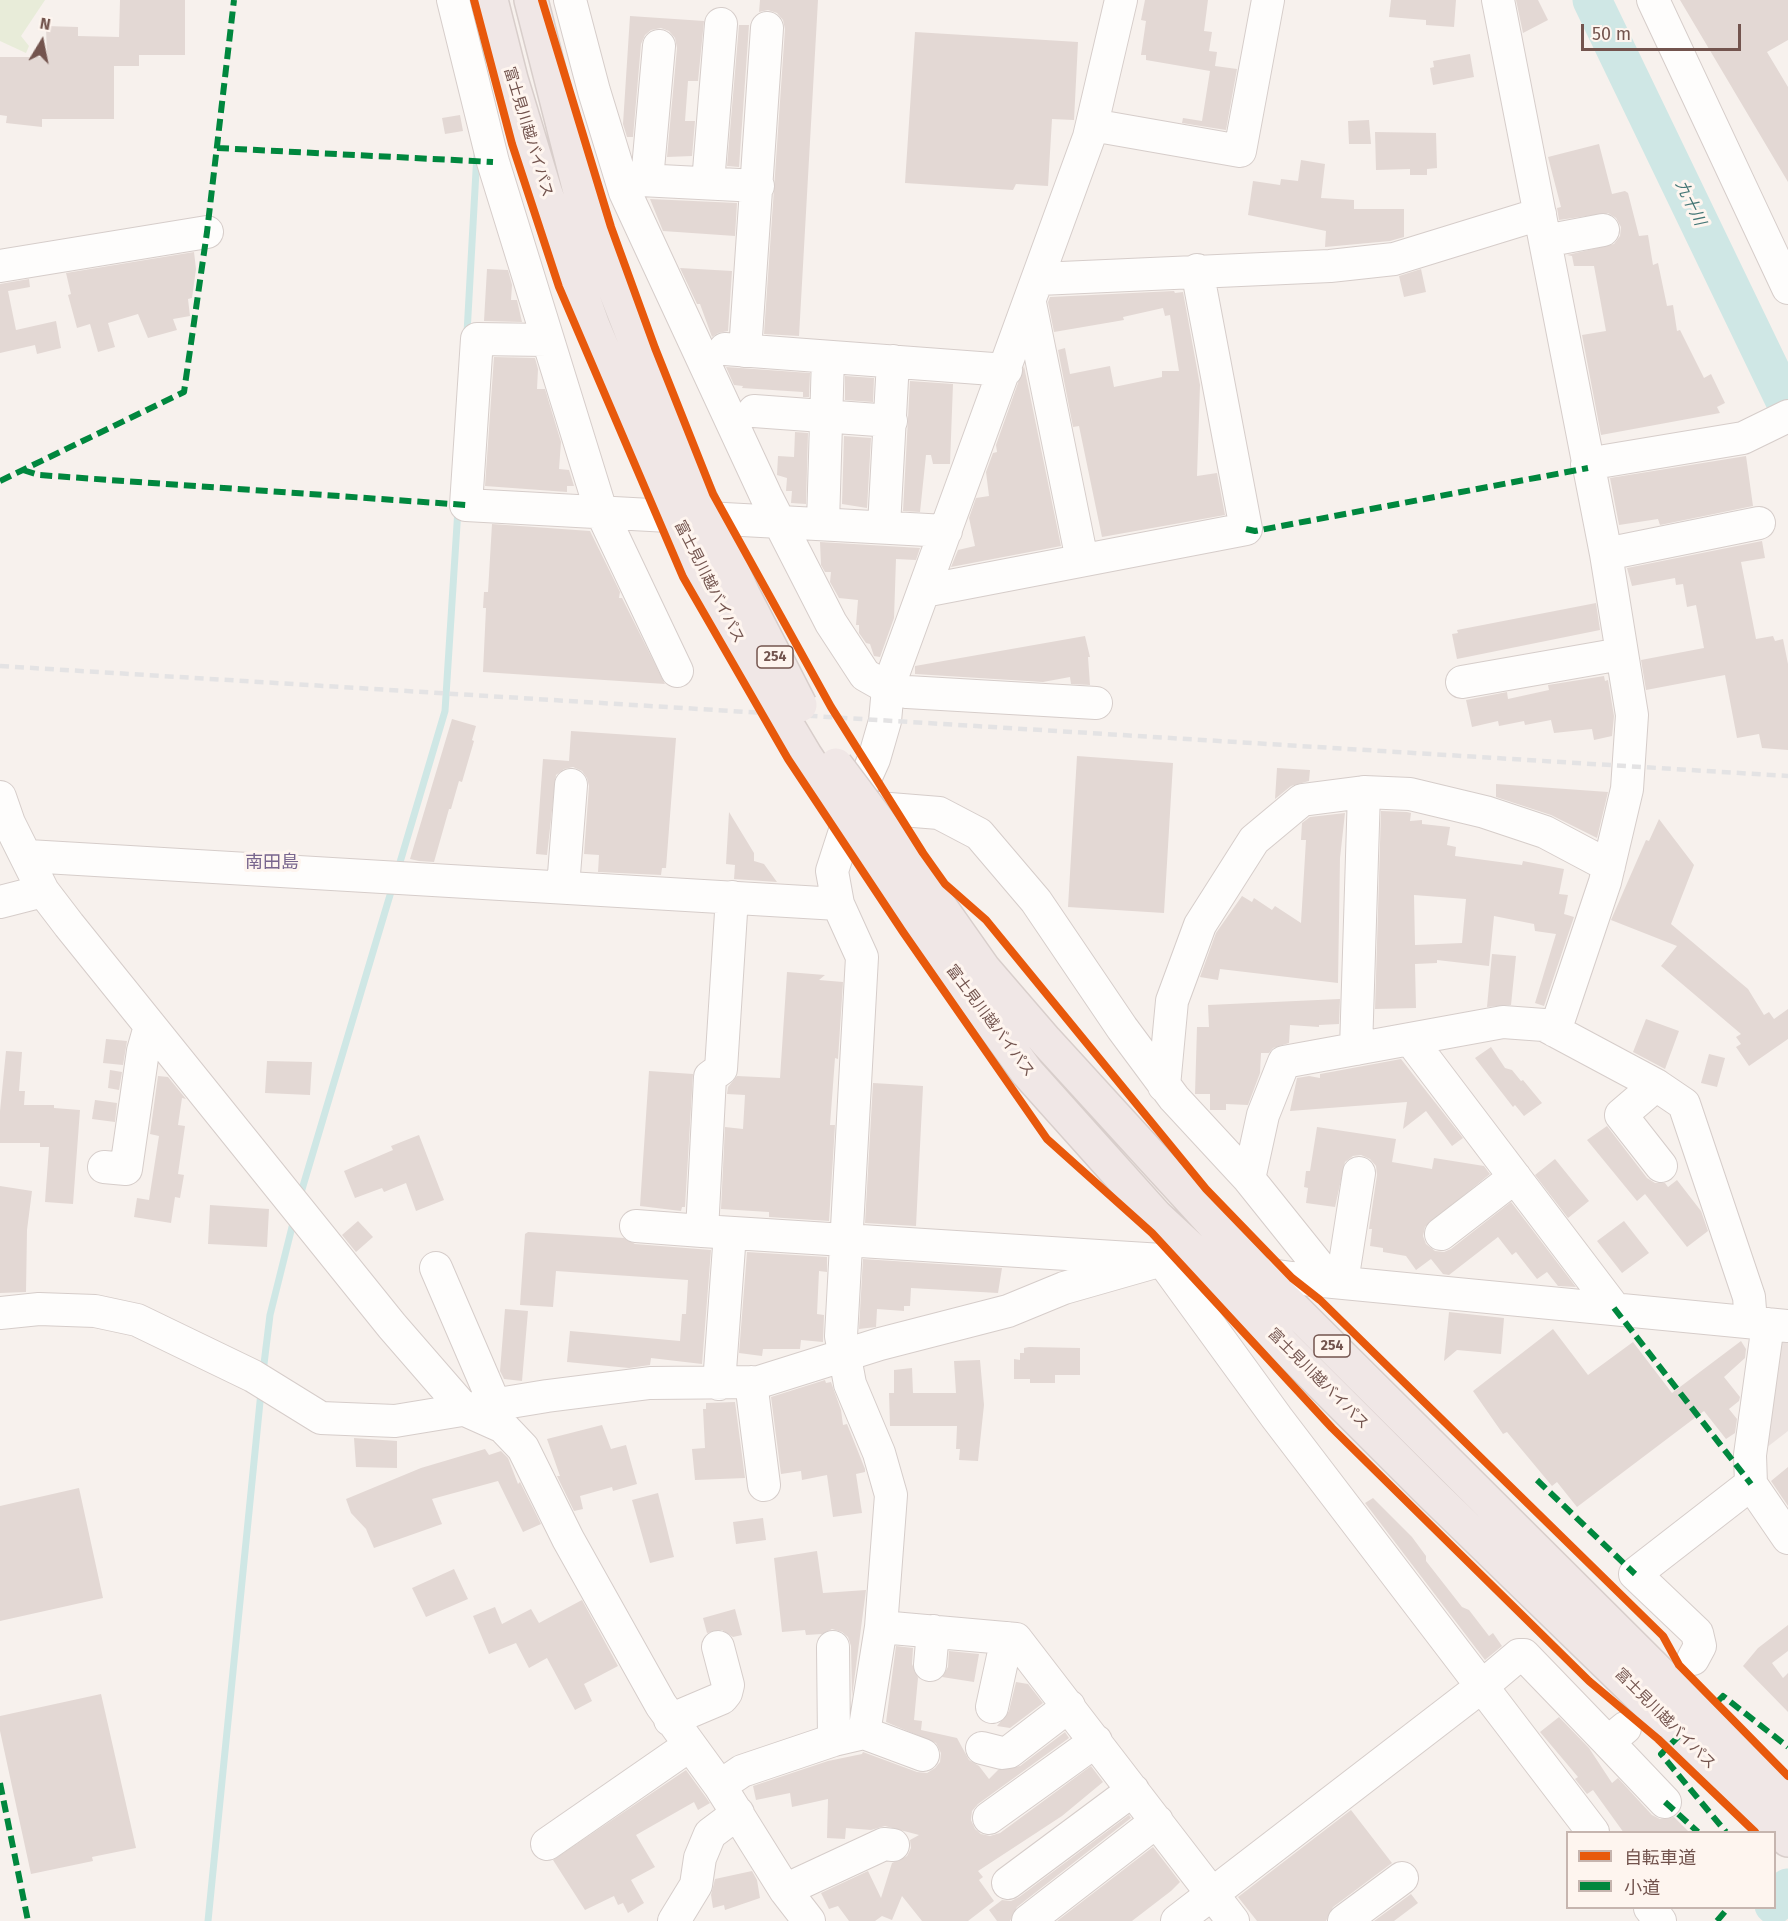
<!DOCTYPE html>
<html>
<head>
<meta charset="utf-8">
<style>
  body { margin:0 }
  #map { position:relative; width:1788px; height:1921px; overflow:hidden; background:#f7f1ed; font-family:"Fira Sans","Noto Sans JP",sans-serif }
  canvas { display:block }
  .legend { position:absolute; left:1566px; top:1831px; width:210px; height:78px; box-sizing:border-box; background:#fef5ef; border:2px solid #c6b5af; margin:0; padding:8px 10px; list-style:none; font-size:18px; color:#73544e }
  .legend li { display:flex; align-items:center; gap:12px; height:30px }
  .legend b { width:30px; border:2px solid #c6b5af }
  .north { position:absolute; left:12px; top:12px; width:60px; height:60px; -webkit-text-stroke:4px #fef5ef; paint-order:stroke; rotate:10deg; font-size:16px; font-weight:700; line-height:24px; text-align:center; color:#73544e }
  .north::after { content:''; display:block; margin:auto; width:21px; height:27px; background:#73544e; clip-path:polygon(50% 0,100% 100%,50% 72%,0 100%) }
  .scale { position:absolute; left:1581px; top:24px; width:160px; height:27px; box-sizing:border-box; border:3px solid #73544e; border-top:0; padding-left:8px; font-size:18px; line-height:21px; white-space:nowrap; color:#73544e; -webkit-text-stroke:4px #fef5ef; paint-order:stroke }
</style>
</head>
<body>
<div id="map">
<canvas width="1788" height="1921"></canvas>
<ul class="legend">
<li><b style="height:8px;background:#e8590c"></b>自転車道</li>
<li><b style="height:8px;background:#00873e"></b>小道</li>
</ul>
<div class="north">N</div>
<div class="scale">50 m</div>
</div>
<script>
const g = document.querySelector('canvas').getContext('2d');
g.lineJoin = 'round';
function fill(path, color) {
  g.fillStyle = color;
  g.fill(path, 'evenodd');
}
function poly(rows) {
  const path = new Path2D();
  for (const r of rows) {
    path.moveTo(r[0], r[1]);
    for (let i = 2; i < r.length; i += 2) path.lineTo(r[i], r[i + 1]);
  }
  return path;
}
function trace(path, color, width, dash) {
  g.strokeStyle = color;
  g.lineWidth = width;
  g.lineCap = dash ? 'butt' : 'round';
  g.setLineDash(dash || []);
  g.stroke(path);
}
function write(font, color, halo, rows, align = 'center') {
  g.font = font + ' "Fira Sans","Noto Sans JP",sans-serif';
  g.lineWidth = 6;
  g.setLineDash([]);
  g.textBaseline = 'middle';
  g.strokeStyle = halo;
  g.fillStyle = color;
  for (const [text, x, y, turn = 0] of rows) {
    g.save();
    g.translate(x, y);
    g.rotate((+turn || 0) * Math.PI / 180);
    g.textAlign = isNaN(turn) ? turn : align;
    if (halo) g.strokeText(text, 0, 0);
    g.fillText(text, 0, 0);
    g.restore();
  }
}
fill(poly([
  [1784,1341,1788,1341,1788,1431,1757,1455,1775,1347]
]), '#ebe2df');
fill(poly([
  [0,0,45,0,21,36,29,46,26,53,0,41]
]), '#e8ecd9');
trace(poly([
  [482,64,484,30],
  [467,333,477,153],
  [398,869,445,711,458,509],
  [300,1196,393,885],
  [263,1372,270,1315,294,1219],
  [208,1921,261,1392]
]), '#cfe7e5', 7);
trace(poly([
  [1592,0,1788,407],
  [1774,1905,1788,1888]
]), '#cfe7e5', 39);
fill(poly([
  [120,0,185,0,185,55,139,55,139,66,114,66,114,119,42,119,42,127,6,123,7,116,0,115,0,57,47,57,46,26,78,27,78,36,119,37],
  [760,0,818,0,799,336,764,334,785,29,783,20,777,13,768,10,759,12],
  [1145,0,1208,0,1204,31,1212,32,1209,51,1217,52,1215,66,1237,69,1226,130,1182,123,1183,118,1202,121,1210,71,1146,60,1146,55,1141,55,1146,21,1141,20],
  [1391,0,1456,0,1454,27,1426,25,1426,20,1389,17],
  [1516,0,1538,0,1548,20,1523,33],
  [1680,0,1788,0,1788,40,1767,52,1788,87,1788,182],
  [630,16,704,21,698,81,688,81,685,121,695,121,692,156,667,157,677,48,675,38,669,31,661,28,651,30,645,35,641,44,633,137,627,137,623,124],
  [739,25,749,25,739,167,727,166],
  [915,32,1078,42,1074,120,1052,119,1048,186,1016,184,1013,190,905,183],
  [1470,54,1474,77,1433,85,1430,68,1434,67,1433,61],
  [460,115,463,131,445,134,442,118],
  [1369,120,1371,144,1349,144,1348,121],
  [1375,132,1436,133,1437,168,1427,169,1427,175,1410,175,1410,169,1376,170],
  [1599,144,1612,194,1625,191,1628,193,1639,236,1648,235,1653,265,1658,263,1667,306,1673,305,1677,331,1680,330,1704,378,1711,374,1725,403,1717,407,1720,413,1601,435,1582,335,1606,331,1594,266,1574,266,1572,256,1567,255,1614,244,1620,236,1621,227,1616,218,1608,213,1559,220,1557,208,1561,207,1548,157],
  [1301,160,1325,164,1321,198,1354,200,1354,209,1404,209,1404,237,1390,241,1325,247,1326,231,1248,215,1253,181,1280,185,1281,179,1298,181],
  [650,199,737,203,735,236,663,231],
  [194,252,196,269,192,298,188,299,190,316,173,319,177,330,148,338,138,314,108,323,115,347,98,352,90,324,77,328,68,295,71,294,66,273],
  [680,268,732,271,728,331,718,333,712,337,700,304,697,304],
  [487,269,508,270,512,285,511,300,517,300,522,322,484,321],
  [1421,269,1426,292,1404,297,1399,276],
  [29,279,30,287,8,291,16,330,56,321,61,348,37,354,35,345,0,353,0,284],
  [1174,291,1175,293,1183,292,1200,385,1197,476,1217,473,1225,515,1102,537,1079,426,1073,427,1058,350,1065,348,1070,374,1110,366,1114,387,1162,377,1162,371,1179,371,1170,315,1165,316,1163,308,1123,317,1124,320,1054,332,1048,302,1050,297],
  [494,357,535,358,538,369,537,389,545,389,561,442,559,469,569,470,574,486,567,486,567,492,485,486],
  [1024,366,1061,546,951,567,958,550,975,546,969,518,976,498,989,496,986,472,993,453,997,452,996,445],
  [726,367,810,373,809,397,803,397,803,392,742,388,743,386,734,385],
  [845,376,874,378,873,402,845,400],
  [910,381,953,384,950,464,933,464,931,455,926,455,920,512,903,511],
  [795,432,808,433,806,504,791,503,792,491,786,491,787,478,777,475,778,456,794,457],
  [844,436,871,438,867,508,842,504],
  [1746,456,1753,506,1660,525,1658,519,1619,525,1610,478],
  [492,524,590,531,620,592,619,598,622,598,665,684,483,672,486,608,483,608,484,592,488,592],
  [1762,541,1765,558,1741,562,1756,639,1773,636,1775,641,1783,639,1788,664,1788,750,1762,748,1759,734,1737,738,1725,675,1646,690,1641,660,1704,648,1696,605,1687,607,1683,584,1676,585,1675,578,1632,586,1627,568],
  [820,542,920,548,916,560,896,559,894,618,880,657,874,656,870,644,866,643,859,633,859,625,856,625,858,600,839,598,830,582,831,572,825,572,821,565],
  [1596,603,1600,630,1457,659,1452,634,1458,633,1457,630],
  [1085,636,1090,657,1088,657,1090,685,1071,684,1070,677,1043,682,915,674,915,666],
  [1604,676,1605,681,1608,680,1614,716,1612,736,1594,740,1592,729,1554,733,1551,720,1525,725,1524,721,1499,726,1498,721,1472,727,1466,700,1507,692,1508,699,1549,690,1548,685],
  [452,719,476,726,472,740,474,741,462,782,459,781,451,809,449,809,434,862,419,861,410,859],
  [571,731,676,738,666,868,662,868,661,875,598,872,599,855,584,854,589,786,587,778,582,771,573,767,564,769,556,775,547,855,536,854,543,759,569,761],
  [1077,756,1173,763,1164,913,1068,907],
  [1277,768,1310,770,1309,781,1291,786,1275,799],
  [1496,784,1608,792,1597,838,1551,815,1496,797],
  [1381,811,1407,812,1411,813,1410,821,1422,820,1422,824,1450,827,1447,845,1456,847,1455,856,1522,865,1523,861,1564,869,1559,894,1568,895,1564,914,1574,917,1544,1006,1535,1003,1556,934,1535,931,1534,924,1494,916,1489,966,1437,960,1437,963,1415,964,1416,1008,1375,1009],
  [1414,895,1466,899,1462,943,1415,945],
  [729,812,754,853,754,861,764,864,777,882,734,879,735,865,726,864],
  [1345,813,1340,858,1338,983,1220,969,1218,980,1200,977,1216,933,1242,896,1252,902,1254,898,1272,910,1275,906,1301,923,1306,840,1301,840,1302,823,1310,817],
  [1659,819,1694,865,1671,924,1748,989,1764,1015,1769,1012,1774,1019,1788,1009,1788,1039,1749,1066,1736,1047,1741,1044,1736,1037,1741,1034,1661,966,1677,946,1611,920,1646,840,1649,841],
  [1492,954,1516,956,1511,1005,1487,1007],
  [787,972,825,975,819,980,843,982,838,1059,835,1058,830,1125,835,1125,829,1221,769,1217,769,1212,721,1209,725,1127,743,1129,745,1095,727,1094,728,1087,737,1076,780,1078],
  [1340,999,1339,1024,1319,1025,1319,1027,1290,1025,1289,1043,1273,1048,1269,1053,1261,1053,1260,1073,1248,1105,1226,1104,1226,1110,1210,1110,1210,1094,1195,1094,1197,1027,1209,1027,1208,1005],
  [1646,1019,1679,1031,1665,1069,1633,1052],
  [106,1039,127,1041,123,1065,103,1063],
  [1491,1047,1505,1068,1512,1070,1521,1081,1523,1080,1542,1103,1524,1116,1515,1105,1513,1107,1475,1058],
  [6,1051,22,1052,19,1091,25,1091,24,1105,54,1105,54,1108,80,1110,73,1204,45,1202,49,1147,40,1147,40,1143,0,1143,0,1111],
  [1709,1054,1725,1058,1717,1087,1701,1083],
  [1401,1059,1463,1138,1452,1146,1426,1111,1403,1129,1407,1102,1290,1111,1297,1078,1309,1076,1320,1078,1320,1074],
  [267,1061,312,1062,310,1095,265,1093],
  [110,1070,122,1072,119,1090,108,1088],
  [649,1071,693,1074,685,1207,682,1207,681,1211,640,1206],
  [158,1076,168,1077,186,1099,182,1098,178,1125,185,1126,178,1174,184,1175,180,1198,175,1197,171,1223,134,1217,137,1198,149,1200,159,1136,150,1134],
  [873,1083,923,1086,916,1226,865,1223],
  [95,1100,117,1103,115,1122,92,1119],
  [1607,1126,1647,1178,1655,1183,1665,1183,1668,1187,1677,1180,1701,1211,1708,1231,1687,1247,1645,1194,1637,1201,1587,1140],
  [1317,1127,1396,1139,1392,1162,1432,1169,1434,1158,1484,1166,1490,1174,1425,1227,1423,1236,1426,1244,1435,1251,1444,1252,1451,1249,1511,1202,1576,1287,1558,1286,1547,1272,1537,1279,1516,1252,1512,1255,1498,1237,1449,1275,1443,1274,1431,1259,1416,1270,1406,1256,1383,1252,1383,1248,1370,1246,1372,1229,1369,1229,1377,1175,1376,1166,1370,1159,1361,1155,1353,1156,1345,1162,1335,1207,1306,1203,1308,1188,1304,1187,1306,1171,1310,1171],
  [419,1135,444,1200,416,1211,406,1183,384,1192,382,1188,355,1198,344,1171,393,1150,391,1146],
  [1555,1159,1589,1201,1568,1218,1535,1175],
  [0,1186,32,1191,27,1230,26,1292,0,1293],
  [210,1205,269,1209,267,1247,208,1244],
  [358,1221,373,1237,356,1252,342,1235],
  [1624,1221,1649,1253,1622,1273,1597,1241],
  [528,1232,624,1238,635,1244,711,1250,702,1364,651,1358,650,1365,629,1368,567,1362,570,1331,680,1341,682,1314,686,1314,688,1280,556,1271,553,1307,520,1305,525,1234],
  [747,1252,827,1257,827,1272,819,1271,817,1314,824,1315,823,1342,801,1340,800,1349,763,1349,762,1356,739,1353],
  [863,1259,1000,1268,1002,1268,998,1293,911,1288,910,1306,904,1306,904,1311,877,1309,876,1327,859,1329],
  [505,1309,528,1311,522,1381,504,1379,500,1371],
  [1449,1312,1504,1318,1501,1354,1457,1350,1444,1361],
  [1553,1329,1588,1375,1633,1342,1672,1393,1741,1341,1746,1349,1745,1358,1724,1377,1740,1397,1739,1401,1729,1409,1737,1419,1735,1433,1726,1439,1704,1411,1577,1507,1557,1482,1552,1486,1507,1432,1503,1434,1473,1391],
  [1029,1347,1080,1348,1080,1375,1055,1375,1055,1383,1030,1383,1030,1379,1014,1379,1014,1359,1020,1360,1020,1353,1024,1353,1024,1348],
  [980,1360,984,1405,978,1461,959,1460,960,1449,956,1449,957,1426,890,1426,889,1393,894,1393,894,1370,912,1368,913,1393,956,1393,954,1361],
  [825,1380,826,1383,831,1382,841,1410,843,1425,847,1424,865,1469,865,1472,856,1474,862,1513,833,1517,827,1475,802,1480,801,1471,781,1474,771,1397],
  [735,1402,745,1478,695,1480,692,1449,705,1448,703,1409,706,1409,706,1403],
  [602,1425,611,1449,626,1445,637,1484,613,1491,612,1487,580,1496,583,1509,574,1511,557,1476,560,1476,547,1439],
  [354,1438,397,1441,397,1468,356,1467],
  [485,1449,489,1455,501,1451,508,1458,518,1484,520,1482,541,1524,523,1532,498,1481,432,1499,442,1524,374,1548,366,1529,351,1513,346,1499,421,1468],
  [1788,1467,1788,1506,1771,1481],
  [79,1488,103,1598,0,1621,0,1506],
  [658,1493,674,1557,650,1563,632,1500],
  [1373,1498,1412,1537,1426,1556,1426,1561,1462,1607,1469,1610,1489,1636,1493,1633,1502,1646,1485,1660,1365,1503],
  [763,1518,766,1540,736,1544,733,1522],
  [817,1551,823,1593,866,1590,852,1697,851,1646,848,1637,842,1632,832,1629,822,1634,806,1635,805,1630,782,1632,774,1558],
  [454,1569,468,1599,426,1617,412,1588],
  [582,1600,618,1666,584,1684,592,1701,575,1710,547,1658,529,1668,516,1643,489,1654,473,1616,495,1607,502,1624,531,1609,539,1623],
  [735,1609,742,1635,733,1637,722,1630,707,1633,703,1618],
  [1788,1625,1788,1651,1772,1663,1783,1678,1788,1673,1788,1712,1743,1666,1758,1648],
  [896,1646,913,1648,912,1664,918,1678,914,1720,922,1721,921,1730,957,1738,969,1760,979,1766,989,1779,998,1770,1020,1766,1065,1732,1069,1738,978,1804,972,1811,971,1820,975,1829,981,1834,990,1836,1000,1833,1091,1766,1103,1782,1062,1816,978,1871,983,1877,979,1880,994,1901,968,1921,922,1921,902,1896,892,1920,882,1916,875,1921,849,1921,838,1906,829,1909,821,1893,868,1871,881,1898,892,1863,907,1856,911,1848,910,1840,919,1835,885,1826,871,1830,846,1828,845,1839,827,1838,828,1799,792,1807,790,1793,756,1800,753,1786,828,1761,862,1754,863,1752,917,1772,927,1773,935,1768,940,1762,941,1753,936,1743,886,1722],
  [949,1651,979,1654,974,1682,942,1677,948,1667],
  [1016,1682,1028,1684,1043,1703,1010,1728,997,1726,1009,1711],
  [101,1694,136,1848,92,1857,93,1861,31,1874,0,1731,0,1716],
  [1559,1717,1589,1748,1612,1783,1618,1778,1652,1815,1660,1819,1674,1817,1690,1833,1624,1833,1593,1790,1587,1794,1575,1779,1578,1777,1540,1732],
  [686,1770,710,1803,698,1810,694,1802,636,1835,655,1867,631,1880,644,1903,628,1913,623,1903,618,1905,614,1896,585,1910,553,1860],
  [1351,1810,1392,1863,1333,1907,1326,1921,1257,1921,1238,1897],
  [1129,1815,1131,1818,1017,1907,1010,1921,997,1921,989,1910,1002,1900,1011,1901,1019,1897],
  [1153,1847,1180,1882,1171,1891,1132,1921,1057,1921],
  [752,1871,757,1880,760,1898,725,1910,724,1905,713,1908,711,1895,715,1879],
  [1411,1894,1418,1903,1394,1921,1374,1921]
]), '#e3d8d4');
const minor = poly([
  [453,0,493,162,601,511,677,671],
  [570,0,594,91,625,192,766,496,831,623,865,675,888,688,907,692,1096,703],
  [1498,0,1606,554,1632,715,1627,789,1605,882,1555,1031],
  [1653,0,1788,288],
  [1092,125,1240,151,1268,0],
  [621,179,758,186],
  [647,180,659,46],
  [708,183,721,24],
  [1545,241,1603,230],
  [0,266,207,232],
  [1039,279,1330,266,1394,259,1540,214],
  [1030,303,1082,560],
  [547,340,477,339,466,505,946,531],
  [725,349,1006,370],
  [745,351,767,28],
  [754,411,891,421],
  [1587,464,1743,438,1788,416],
  [823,523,828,357],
  [884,526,893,361],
  [1606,554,1759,523],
  [924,591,1246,529,1197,270],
  [1462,682,1621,654],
  [0,797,9,823,43,891,69,925,392,1326,465,1410,503,1427,523,1448,568,1539,661,1705,720,1786,785,1890,809,1921],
  [853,806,939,813,979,834,1036,901,1122,1028,1174,1098,1249,1179,1330,1280],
  [28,856,838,904],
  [563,887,571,785],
  [732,897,721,1069,710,1077,702,1231,1162,1260,1277,1418,1593,1832],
  [0,902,43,891],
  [1410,1039,1614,1308],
  [1356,1049,1364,792],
  [1656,1085,1621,1115,1661,1166],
  [1164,1086,1172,1001,1200,925,1254,840,1302,800,1364,792,1410,794,1485,812,1545,832,1609,866],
  [104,1167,126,1169,143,1051,150,1026],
  [1249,1179,1263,1115,1284,1062,1503,1022,1544,1025,1656,1085,1684,1104,1749,1297,1751,1322],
  [636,1226,702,1231],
  [1441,1234,1515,1177],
  [436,1268,495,1405],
  [1342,1282,1359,1173],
  [0,1313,39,1309,95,1311,137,1320,253,1376,321,1418,395,1421,547,1396,650,1383,759,1382,880,1344,1008,1311,1064,1288,1162,1260,1292,1278,1788,1326],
  [1768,1324,1750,1455,1751,1484,1788,1538],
  [751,1382,764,1485],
  [719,1384,730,1233],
  [881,1627,1016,1639,1233,1921],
  [833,1647,834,1740],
  [1693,1659,1700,1646,1697,1633,1635,1574,1751,1484],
  [930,1665,933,1631],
  [992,1707,1007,1638],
  [670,1720,722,1698,726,1693,728,1685,718,1647],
  [864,1733,881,1627,891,1495,879,1453,850,1384,841,1336,862,957,838,904,832,871,853,806,874,759,885,721,888,688,1089,137,1121,0],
  [1608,1742,1665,1802],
  [982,1748,1002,1753,1009,1752,1069,1706],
  [720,1786,742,1771,834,1740,864,1733,923,1755],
  [989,1818,1096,1741],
  [547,1844,690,1745],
  [1008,1883,1133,1790],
  [785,1890,884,1844,893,1845],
  [1650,1908,1660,1921],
  [674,1921,696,1885,700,1858,710,1834,738,1813],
  [1028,1921,1157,1821],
  [1177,1921,1481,1687,1519,1655,1524,1655,1608,1742,1625,1728],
  [1344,1921,1402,1878]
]);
const highway = poly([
  [491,0,511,79,545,191,593,326,644,447],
  [531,0,586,215,672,436],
  [908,861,984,969,1046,1041,1259,1274,1788,1801],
  [887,879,1027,1072,1156,1216,1211,1267,1284,1346,1430,1492,1788,1840]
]);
trace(minor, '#d6cdca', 34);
trace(highway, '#d8cecb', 36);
trace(minor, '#fefdfc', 32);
trace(highway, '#f0e7e6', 33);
trace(poly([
  [0,666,1788,776]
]), '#e4e3e4', 4.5, [9, 6]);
const highwayBridge = poly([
  [672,436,743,594,800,705],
  [644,447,705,577,752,666,805,755,887,879],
  [836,765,908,861]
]);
trace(highwayBridge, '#d8cecb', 36, []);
trace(highwayBridge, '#f0e7e6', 33);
trace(poly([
  [217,148,493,162],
  [23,470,39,475,466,505],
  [0,481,184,392,207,232,234,0],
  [1246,529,1255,531,1588,468],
  [1614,1308,1751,1484],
  [1537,1480,1635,1574],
  [1717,1702,1723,1696,1788,1747],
  [1680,1735,1661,1754,1726,1832],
  [0,1783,28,1921],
  [1665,1802,1698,1832],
  [1717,1921,1728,1908]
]), '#00873e', 6, [12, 6]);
trace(poly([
  [474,0,512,144,559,287,683,577,788,759,903,932,1047,1139,1152,1233,1332,1428,1589,1681,1658,1739,1755,1832],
  [542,0,611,227,655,348,713,494,831,707,923,853,945,884,986,920,1206,1189,1292,1278,1320,1300,1663,1636,1679,1665,1788,1776]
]), '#e8590c', 8);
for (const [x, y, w] of [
  [775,657,36],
  [1332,1346,36]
]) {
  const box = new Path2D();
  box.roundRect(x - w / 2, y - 11, w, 22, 4.5);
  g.fillStyle = '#fef5ef';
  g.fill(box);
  trace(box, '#73544e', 1.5);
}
write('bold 14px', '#73544e', null, [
  ["254",775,657],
  ["254",1332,1346]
]);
write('15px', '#73544e', '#fef5ef', [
  ["富士見川越バイパス",528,132,73],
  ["富士見川越バイパス",709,582,63],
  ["富士見川越バイパス",990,1021,53],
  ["富士見川越バイパス",1318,1379,45],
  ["富士見川越バイパス",1665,1719,45]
]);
write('italic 16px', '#437675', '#fef5ef', [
  ["九十川",1690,203,64]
]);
write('18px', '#79668e', '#fef5ef', [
  ["南田島",272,863]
]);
</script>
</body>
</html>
